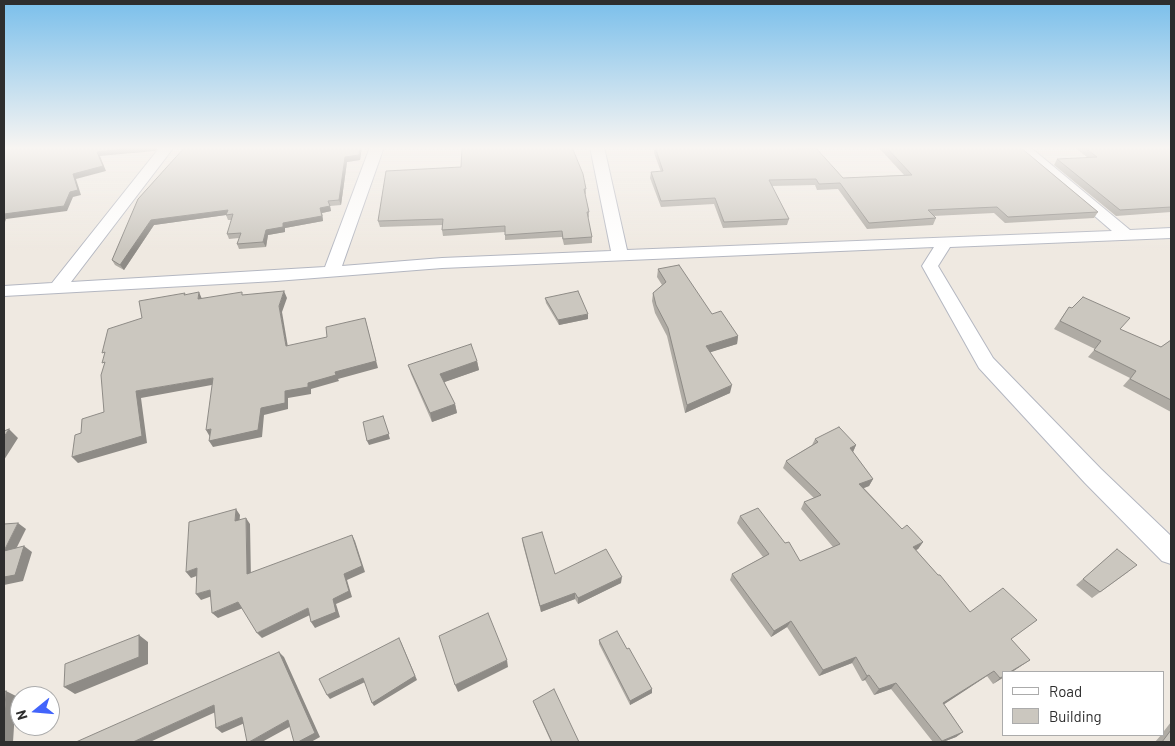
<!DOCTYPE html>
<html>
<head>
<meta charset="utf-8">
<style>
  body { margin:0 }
  #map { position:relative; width:1175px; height:746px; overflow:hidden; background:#efe9e1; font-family:Barlow,sans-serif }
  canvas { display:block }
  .frame { position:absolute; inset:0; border:5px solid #2e2e2e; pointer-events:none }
  .legend { position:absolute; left:1002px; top:671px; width:162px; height:65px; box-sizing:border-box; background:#fff; border:1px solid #ababab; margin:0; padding:6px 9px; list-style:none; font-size:15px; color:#2e2e2e }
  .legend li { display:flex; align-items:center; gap:10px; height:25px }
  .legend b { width:25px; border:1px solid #ababab }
  .north { position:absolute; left:10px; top:686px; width:50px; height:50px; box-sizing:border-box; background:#fff; border:1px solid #ababab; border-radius:50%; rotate:253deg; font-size:14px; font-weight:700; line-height:20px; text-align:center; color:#2e2e2e }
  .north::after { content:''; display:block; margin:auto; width:18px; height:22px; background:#4264fb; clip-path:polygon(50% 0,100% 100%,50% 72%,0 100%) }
</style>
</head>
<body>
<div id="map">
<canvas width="1175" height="746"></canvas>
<div class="frame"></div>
<ul class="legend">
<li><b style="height:6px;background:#fff"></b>Road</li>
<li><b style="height:14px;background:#cbc7bf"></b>Building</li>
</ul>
<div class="north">N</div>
</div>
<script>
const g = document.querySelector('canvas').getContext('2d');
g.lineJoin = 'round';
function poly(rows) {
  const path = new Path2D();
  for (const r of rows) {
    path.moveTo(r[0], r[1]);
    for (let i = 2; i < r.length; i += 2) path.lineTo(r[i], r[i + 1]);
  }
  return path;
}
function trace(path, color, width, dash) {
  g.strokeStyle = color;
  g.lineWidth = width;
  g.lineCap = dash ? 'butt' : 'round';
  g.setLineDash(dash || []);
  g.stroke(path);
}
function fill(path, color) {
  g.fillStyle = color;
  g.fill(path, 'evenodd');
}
const minor = poly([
  [160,147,174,147,71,282,325,267,370,147,384,147,342,266,442,258,611,251,590,147,604,147,627,250,1112,231,1015,147,1030,147,1130,230,1171,228,1171,238,950,247,938,266,993,358,1101,469,1171,536,1171,564,1162,561,1085,483,979,368,922,266,934,247,442,268,276,281,4,296,4,286,52,283,160,147]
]);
trace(minor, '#b4b7c1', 2);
fill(minor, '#fff');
fill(poly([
  [174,147,362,147,360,160,347,162,341,205,330,206,331,211,322,213,323,221,285,228,285,232,268,235,266,247,239,249,237,244,239,238,229,239,227,234,232,220,228,220,226,215,154,225,124,270,115,265,112,260,184,148,175,148],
  [655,147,796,149,843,178,904,175,878,147,1020,147,1098,212,1094,218,1005,223,994,213,933,216,936,218,933,225,867,229,838,189,817,190,815,185,772,186,789,219,787,225,723,228,714,204,661,207,650,178,651,172,661,172,654,153],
  [1074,147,1171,147,1171,212,1116,216,1054,165,1057,159,1088,158],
  [586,189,586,194,585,194,589,212,589,217,588,218,592,237,592,243,564,245,562,237,505,240,505,232,443,236,442,230,443,225,380,227,378,221],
  [658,269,738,336,737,344,710,352,730,393,685,413,667,336,655,313,652,301,653,293,662,285,657,277],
  [545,298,588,319,559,325,546,303],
  [1069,307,1161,347,1171,340,1171,412,1123,386,1130,378,1088,357,1095,349,1054,329],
  [477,361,479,370,444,382,455,404,457,413,432,422,411,374,408,365],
  [815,439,856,445,853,452,873,479,869,486,864,488,902,529,923,542,918,549,916,550,970,612,1037,620,1011,639,1030,660,1012,672,1004,672,1004,677,993,684,987,676,944,704,963,732,956,737,943,742,933,742,891,689,874,695,865,680,862,681,852,663,819,676,787,627,771,637,730,580,732,574,763,557,737,523,740,516,785,543,800,561,833,547,801,509,804,502,814,498,783,468,786,461,812,445],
  [522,538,555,574,621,583,578,604,575,599,541,612,523,545],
  [1117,549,1128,572,1092,598,1076,585],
  [599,640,627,649,652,689,652,693,630,705,599,644],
  [533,701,579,742,551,742,534,704],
  [1171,722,1171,742,1155,742,1161,735,1164,735,1164,731]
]), '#afaba4');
fill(poly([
  [141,147,158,147,155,151,100,156,106,171,76,179,81,195,73,197,67,211,6,219,4,225,4,214,73,174,97,152],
  [174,147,190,147,175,148],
  [360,147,362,147,360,160,347,162,341,205,339,200,345,157],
  [330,206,331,211,322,213,323,221,285,228,285,232,268,235,266,247,263,242,266,230,320,208],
  [228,210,226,215,154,225,124,270,120,265,151,220],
  [284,291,287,298,282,312,289,353,286,346,279,306],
  [199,292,202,299,198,299],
  [588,314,588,319,559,325,558,320],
  [365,318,378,368,338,379,339,381,311,389,311,394,288,398,288,409,264,415,262,437,213,447,209,441,261,408,285,391,335,372],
  [738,336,737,344,705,354,706,346],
  [477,361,479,370,442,383,440,374],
  [213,378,217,384,141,398,147,443,78,463,72,457,136,391],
  [732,385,730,393,685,413,687,405],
  [455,404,457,413,432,422,430,413],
  [383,416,390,439,369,445,367,441],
  [9,429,18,438,4,460,4,437],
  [211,429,210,437,206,430],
  [856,445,853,452,850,448],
  [873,479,869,486,856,491,859,484],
  [236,509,240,515,239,527,235,521],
  [246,518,250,524,251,580,247,574],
  [18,523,26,529,12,557,4,551],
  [352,535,355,541,365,572,347,580,352,597,336,604,340,617,315,628,311,622,333,599,344,574],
  [923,542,918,549,908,554,913,547],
  [24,546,32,552,23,581,4,585,4,577],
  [197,568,202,574,191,578,186,572],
  [622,577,621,583,578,604,578,598],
  [210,590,215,595,201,600,196,594],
  [575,593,575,599,541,612,540,606],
  [238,602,243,608,218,618,212,613],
  [308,608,312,614,262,638,257,633],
  [791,621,787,627,771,637,774,631],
  [139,635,148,642,148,664,75,694,64,687],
  [401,642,417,680,374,706,372,703],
  [279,652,284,657,320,737,311,742,298,742],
  [856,657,852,663,819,676,823,670],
  [507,660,508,667,458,692,455,685],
  [1030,660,1012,672,1010,672],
  [994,671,987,676,937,709,943,703],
  [869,675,865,680,862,681,867,676],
  [1004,676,1004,677,993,684,1000,678],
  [363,678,365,682,330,699,327,695],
  [896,683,891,689,874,695,879,689],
  [652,689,652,693,630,705,630,701],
  [6,691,16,696,13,742,4,742,4,725],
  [214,705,220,710,150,742,133,742],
  [242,717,247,722,222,733,216,728],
  [288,720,293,725,262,742,249,742],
  [963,732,956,737,943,742,940,742]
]), '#8e8b86');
const building = poly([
  [4,147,141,147,97,152,103,166,73,174,78,190,70,192,64,206,4,214,4,147],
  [185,147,360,147,359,155,345,157,339,200,328,201,330,206,320,208,322,216,283,223,283,227,266,230,263,242,237,244,241,233,227,234,233,214,226,215,228,210,151,220,120,265,112,260,138,199,185,147],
  [462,147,572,147,583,174,586,189,584,189,589,212,587,212,592,237,563,239,562,231,505,235,505,226,442,230,443,219,378,221,386,171,461,167,462,147],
  [655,147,795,147,796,149,816,148,843,178,912,175,886,147,1020,147,1098,212,1008,217,997,207,928,210,936,218,869,223,840,183,819,184,816,179,769,180,789,219,724,222,715,198,661,201,651,172,663,171,655,147],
  [1084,147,1171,147,1171,207,1120,210,1057,159,1097,157,1084,147],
  [679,265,712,314,721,311,738,336,706,346,732,385,687,405,668,328,656,305,653,293,666,282,658,269,679,265],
  [284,291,279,306,286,346,327,337,326,327,365,318,376,361,335,372,336,375,308,383,308,387,285,391,285,403,261,408,258,430,209,441,211,429,206,430,213,378,136,391,142,436,72,457,75,435,81,433,82,419,104,412,101,375,105,362,102,363,105,352,102,353,108,329,142,318,139,301,185,293,184,295,199,292,198,299,242,292,242,295,284,291],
  [578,291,588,314,558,320,545,298,578,291],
  [1083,297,1130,318,1120,329,1161,347,1171,340,1171,400,1130,379,1136,371,1094,350,1101,341,1060,321,1069,307,1072,308,1083,297],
  [471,344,477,361,440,374,455,404,430,413,408,365,471,344],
  [383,416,389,434,367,441,363,422,383,416],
  [839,427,856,445,850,448,873,479,859,484,902,529,907,525,923,542,913,547,938,575,940,575,970,612,1003,588,1037,620,1011,639,1030,660,1010,672,1004,672,1004,676,1000,678,994,671,943,703,963,732,942,741,896,683,879,689,869,675,867,676,856,657,823,670,791,621,774,631,732,574,769,554,740,516,758,508,785,543,789,542,800,561,840,544,804,502,821,495,786,461,818,442,815,439,839,427],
  [9,429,4,437,4,431,9,429],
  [236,509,235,521,246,518,247,574,352,535,362,566,344,574,349,591,333,599,336,612,311,622,308,608,257,633,238,602,212,613,210,590,196,594,197,568,186,572,189,522,236,509],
  [18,523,4,551,4,524,18,523],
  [542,532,555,574,606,549,622,577,578,598,575,593,540,606,522,538,542,532],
  [24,546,15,575,4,577,4,551,24,546],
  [1117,549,1137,565,1100,592,1083,579,1117,549],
  [488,613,507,660,455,685,439,636,488,613],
  [617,631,627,649,629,648,652,689,630,701,599,640,617,631],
  [139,635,139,657,64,687,65,664,139,635],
  [399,638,415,676,372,703,363,678,327,695,319,679,399,638],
  [279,652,315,733,298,742,294,742,288,720,249,742,247,742,242,717,216,728,214,705,133,742,76,742,279,652],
  [554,689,579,742,552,742,533,701,554,689],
  [6,691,4,725,4,692,6,691],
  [1171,730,1171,742,1162,742,1171,730]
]);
fill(building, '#cbc7bf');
trace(building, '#8e8b86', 1);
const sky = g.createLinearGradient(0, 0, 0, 251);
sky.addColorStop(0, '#7abfeb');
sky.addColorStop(0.59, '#f8f5f2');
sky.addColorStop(1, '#f8f5f200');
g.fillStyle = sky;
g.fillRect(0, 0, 1175, 251);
</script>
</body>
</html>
